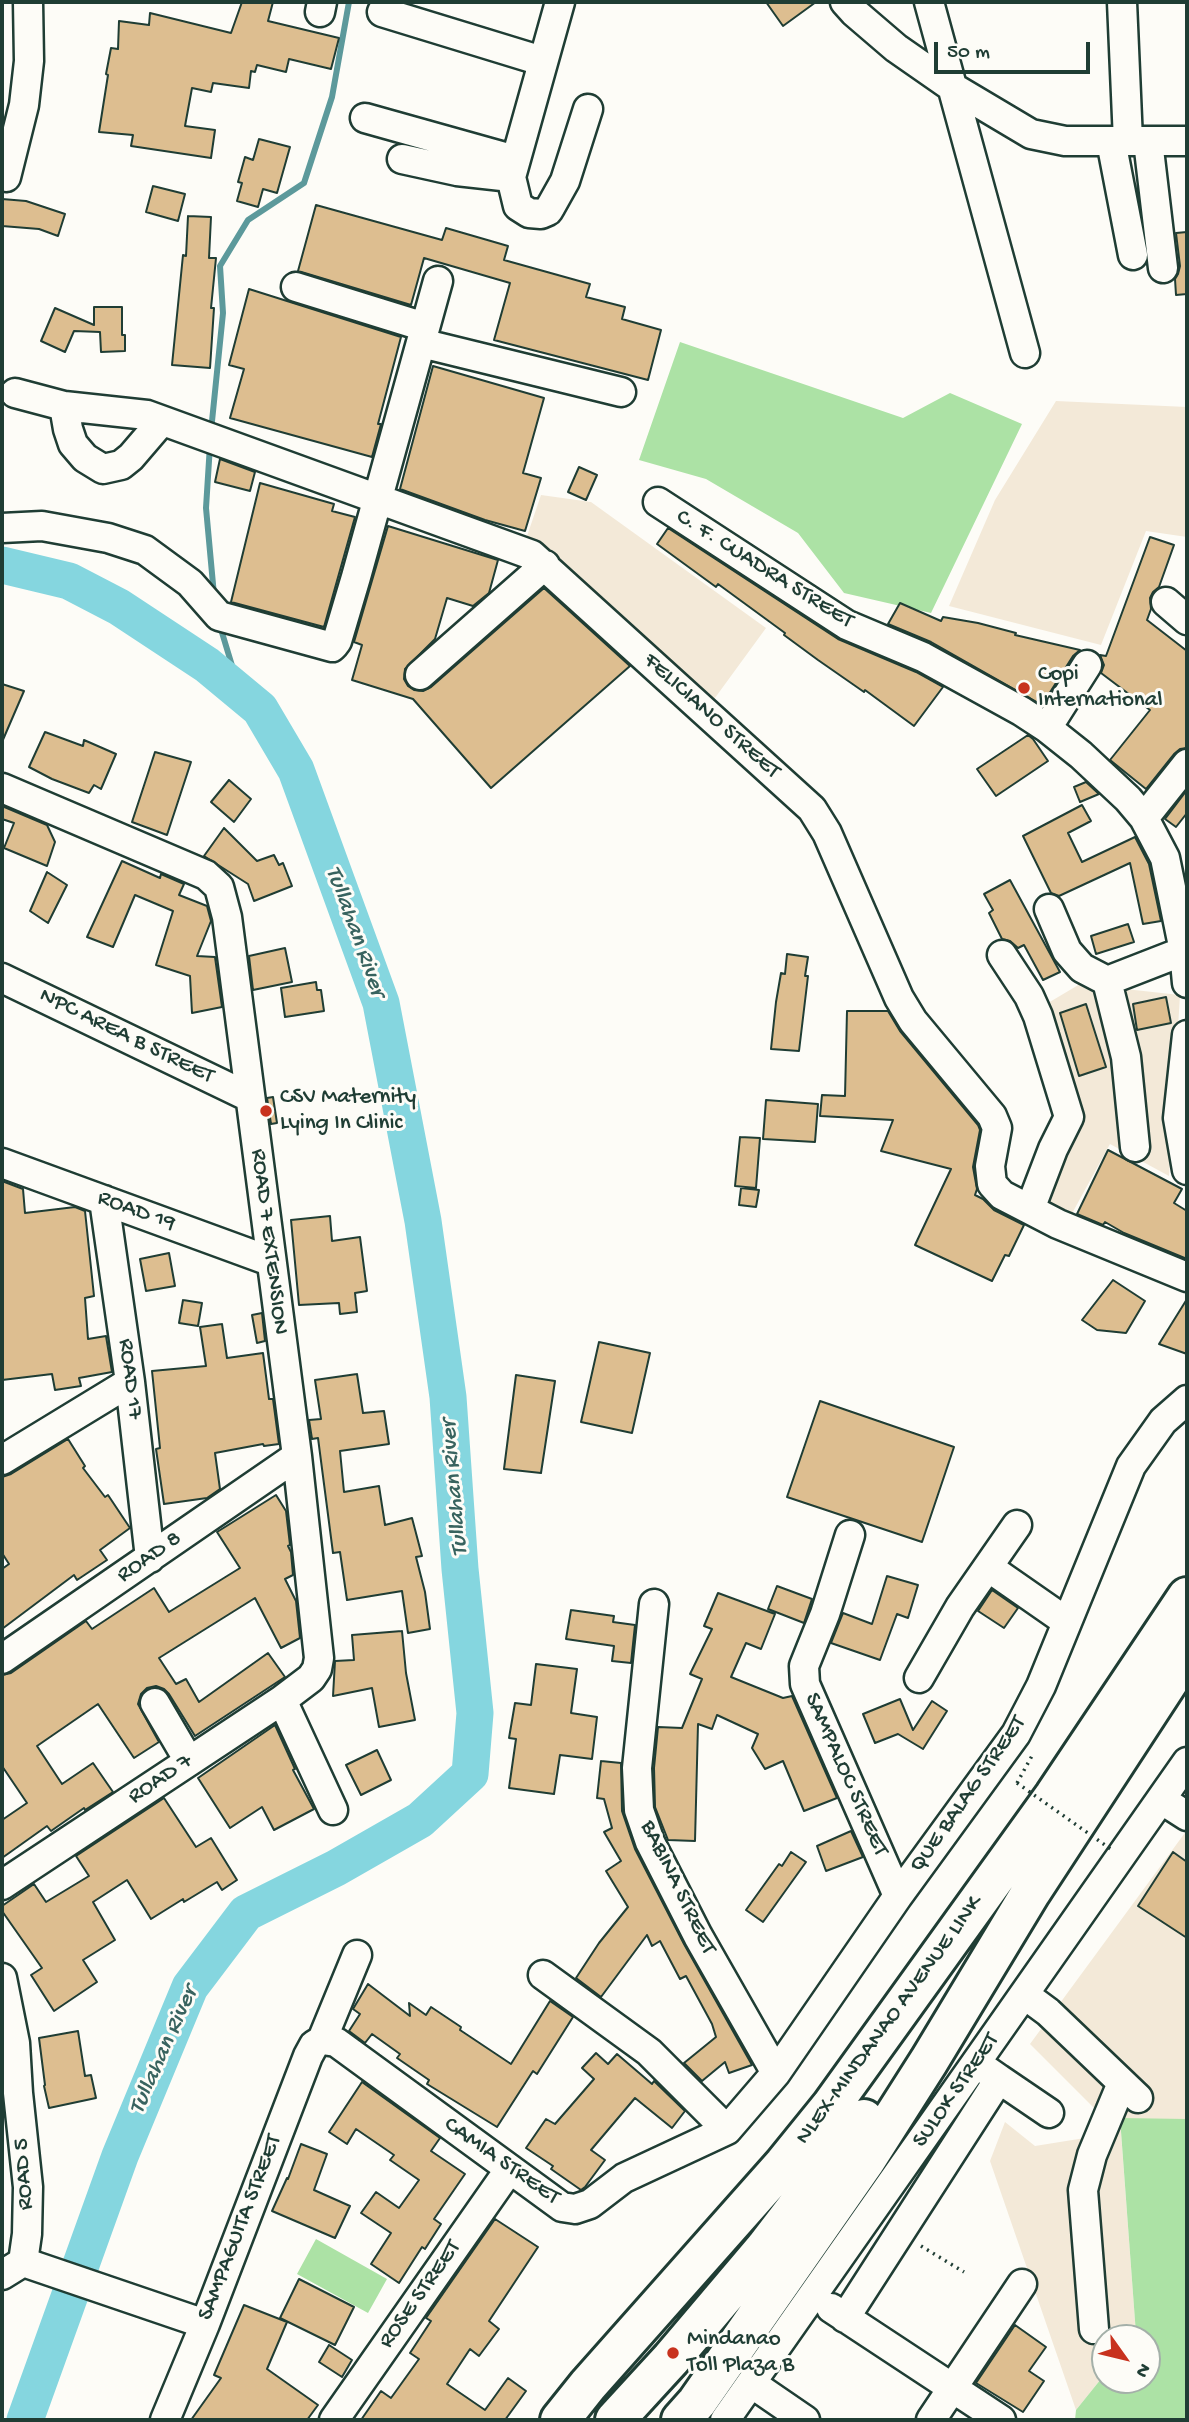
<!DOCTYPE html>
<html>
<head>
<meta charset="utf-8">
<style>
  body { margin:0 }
  #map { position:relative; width:1189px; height:2422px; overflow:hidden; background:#fdfcf7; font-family:"Gochi Hand",sans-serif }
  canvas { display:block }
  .frame { position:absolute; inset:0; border:4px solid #1f3d34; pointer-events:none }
  .north { position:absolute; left:1091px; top:2324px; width:70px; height:70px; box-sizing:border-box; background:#fdfcf7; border:2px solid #a4b0a9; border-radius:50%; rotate:124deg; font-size:19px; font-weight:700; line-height:28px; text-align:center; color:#1f3d34 }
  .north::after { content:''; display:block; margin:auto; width:24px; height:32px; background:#c8321e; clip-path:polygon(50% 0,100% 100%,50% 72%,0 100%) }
  .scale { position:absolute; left:934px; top:42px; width:156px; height:32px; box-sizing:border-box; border:4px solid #1f3d34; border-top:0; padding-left:9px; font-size:21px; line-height:24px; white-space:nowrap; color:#1f3d34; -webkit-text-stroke:5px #fdfcf7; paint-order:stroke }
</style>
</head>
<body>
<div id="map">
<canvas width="1189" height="2422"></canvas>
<div class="frame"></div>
<div class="north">N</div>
<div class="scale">50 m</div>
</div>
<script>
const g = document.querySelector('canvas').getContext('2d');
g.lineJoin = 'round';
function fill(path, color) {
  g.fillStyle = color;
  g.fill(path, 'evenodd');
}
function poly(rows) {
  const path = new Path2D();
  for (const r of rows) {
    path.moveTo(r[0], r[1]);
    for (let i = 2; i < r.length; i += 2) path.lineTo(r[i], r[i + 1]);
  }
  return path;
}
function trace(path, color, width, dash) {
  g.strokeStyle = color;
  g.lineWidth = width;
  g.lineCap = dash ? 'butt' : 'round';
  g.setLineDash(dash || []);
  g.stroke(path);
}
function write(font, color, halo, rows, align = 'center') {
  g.font = font + ' "Gochi Hand",sans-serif';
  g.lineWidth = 6;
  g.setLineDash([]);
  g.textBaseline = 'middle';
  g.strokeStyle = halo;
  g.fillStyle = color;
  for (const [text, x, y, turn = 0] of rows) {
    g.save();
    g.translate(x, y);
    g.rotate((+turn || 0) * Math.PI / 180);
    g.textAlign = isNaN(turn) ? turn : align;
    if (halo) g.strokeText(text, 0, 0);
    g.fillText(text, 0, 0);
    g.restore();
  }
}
fill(poly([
  [1056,401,1187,407,1187,537,1146,531,1101,645,949,606,995,500],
  [541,495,591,502,766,628,712,702,555,554,526,539],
  [1085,981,1116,988,1180,995,1169,1176,1110,1144,1069,1219,1042,1205,1077,1123,1043,1006],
  [1187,1830,1187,2119,1120,2119,1136,2334,1133,2338,1105,2338,1105,2374,1076,2410,990,2161,1005,2122,1035,2146,1091,2137,1099,2113,1030,2044]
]), '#f3e9d8');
fill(poly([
  [680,342,903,418,950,393,1022,424,931,613,844,593,798,533,706,479,639,460],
  [1120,2118,1187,2119,1187,2420,1075,2420,1076,2410,1105,2374,1105,2380,1147,2380,1147,2338,1133,2338,1136,2334],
  [316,2239,387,2279,368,2313,297,2274]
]), '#ace2a5');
trace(poly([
  [211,431,223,313,220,266,248,220,304,183,332,97,349,2],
  [210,445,206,508,214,595],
  [220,626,240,692]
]), '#5c999b', 6);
trace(poly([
  [2,565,69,581,119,607,207,665,260,709,296,770,381,1003,423,1221,448,1397,460,1569,475,1713,470,1774,420,1820,336,1868,246,1913,190,1987,120,2156,25,2420]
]), '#85d6df', 37);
const building = poly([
  [242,2,273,2,268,21,339,38,331,69,289,59,286,72,257,65,255,72,251,71,249,88,213,83,211,92,192,88,185,126,215,130,211,158,131,146,133,135,99,132,108,75,106,74,111,48,118,49,119,21,149,25,150,13,231,33,242,2],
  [766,2,816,2,783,26,766,2],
  [259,139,290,147,277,193,263,189,258,207,237,201,242,183,238,182,245,157,253,160,259,139],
  [153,186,185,194,178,221,146,212,153,186],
  [2,199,26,201,65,214,58,236,39,229,2,226,2,199],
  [316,205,442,240,446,228,508,246,504,260,590,284,586,297,625,307,622,319,661,330,648,380,494,340,510,283,424,258,411,305,298,271,316,205],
  [188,216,211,217,209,258,216,258,211,308,214,308,210,368,172,365,183,255,186,256,188,216],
  [1187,232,1187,294,1176,295,1175,279,1178,274,1180,266,1176,233,1187,232],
  [249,289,401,337,378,424,381,424,372,457,230,418,244,369,229,365,249,289],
  [94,307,122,307,122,335,125,335,125,351,101,352,100,332,74,331,65,352,41,341,55,308,94,325,94,307],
  [433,366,544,398,523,473,541,478,525,531,485,520,400,489,433,366],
  [220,459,255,472,250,491,215,482,220,459],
  [579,467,597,475,586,500,568,492,579,467],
  [260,483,334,504,332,511,355,517,324,627,231,602,260,483],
  [388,526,498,560,489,593,473,606,447,598,435,639,405,669,404,679,408,686,414,690,423,691,431,687,544,588,630,666,491,788,413,699,352,680,362,645,354,642,388,526],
  [668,528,838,639,916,672,943,687,914,726,865,690,864,692,818,660,784,635,785,633,718,584,716,587,657,544,668,528],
  [1150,537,1174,545,1159,587,1153,592,1150,598,1151,609,1147,620,1187,651,1187,748,1180,749,1174,754,1146,789,1110,760,1150,710,1101,673,1104,665,1100,655,1106,656,1150,537],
  [900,603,941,621,943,617,978,623,1016,633,1015,635,1080,650,1073,656,1042,705,931,642,888,624,900,603],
  [2,684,24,691,2,742,2,684],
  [45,732,83,746,84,740,116,754,101,789,94,785,89,793,52,779,29,767,45,732],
  [1028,735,1033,739,1048,761,996,796,977,769,1028,735],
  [155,752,191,762,167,835,132,822,155,752],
  [229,780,251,799,234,822,211,802,229,780],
  [1086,782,1099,794,1080,802,1074,787,1086,782],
  [1187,790,1187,813,1176,827,1165,819,1187,790],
  [1082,805,1091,821,1068,833,1082,862,1135,837,1149,864,1161,921,1143,924,1130,863,1059,896,1051,893,1023,836,1082,805],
  [2,806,47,825,55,842,47,866,4,848,14,823,2,819,2,806],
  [224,828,257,861,274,855,279,865,283,863,292,886,254,901,248,884,204,856,224,828],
  [122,861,160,878,161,874,184,884,179,895,207,906,211,921,197,956,215,957,222,1007,192,1013,190,976,156,965,173,911,135,895,113,947,87,937,122,861],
  [47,872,67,885,48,923,30,911,47,872],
  [1010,880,1060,972,1043,980,1024,945,1018,948,1010,941,1002,939,989,913,993,910,984,894,1010,880],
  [1128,924,1134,942,1096,954,1091,936,1128,924],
  [285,948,292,982,253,990,249,956,285,948],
  [787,954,808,957,805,976,808,976,799,1051,771,1049,776,1002,781,973,785,974,787,954],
  [316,982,317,990,321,990,324,1011,285,1017,281,988,316,982],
  [1166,997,1171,1023,1137,1030,1133,1004,1166,997],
  [1086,1004,1106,1067,1079,1076,1060,1013,1086,1004],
  [847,1011,888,1011,900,1031,978,1125,980,1130,973,1167,977,1189,975,1195,983,1199,994,1210,1024,1225,1009,1256,1005,1255,992,1281,915,1245,951,1169,881,1151,893,1120,820,1116,822,1095,845,1096,847,1011],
  [273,1097,277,1123,271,1124,267,1098,273,1097],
  [766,1100,818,1104,815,1142,763,1139,766,1100],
  [740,1137,760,1138,756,1188,735,1186,740,1137],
  [1108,1150,1182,1189,1174,1203,1187,1211,1187,1259,1124,1233,1105,1222,1103,1225,1077,1214,1108,1150],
  [2,1181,23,1189,25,1213,75,1207,85,1211,94,1296,85,1298,88,1339,106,1336,112,1372,79,1378,81,1386,55,1390,52,1374,2,1380,2,1181],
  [741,1188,759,1190,756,1207,739,1205,741,1188],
  [330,1216,332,1241,360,1237,367,1291,355,1293,357,1312,340,1314,339,1303,299,1305,291,1220,330,1216],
  [169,1253,175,1286,146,1291,140,1259,169,1253],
  [1113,1280,1145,1301,1126,1333,1097,1330,1082,1320,1113,1280],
  [1187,1299,1187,1354,1159,1344,1187,1299],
  [183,1300,202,1303,198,1326,179,1323,183,1300],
  [262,1313,265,1341,257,1343,252,1315,262,1313],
  [222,1324,227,1358,263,1353,269,1399,273,1399,279,1444,264,1446,263,1444,215,1453,220,1489,207,1498,164,1504,156,1449,160,1448,152,1371,206,1366,200,1327,222,1324],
  [599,1342,650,1353,632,1433,581,1422,599,1342],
  [357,1374,363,1413,384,1411,389,1444,340,1451,344,1492,379,1486,385,1525,412,1518,422,1556,416,1557,425,1592,430,1629,408,1633,402,1591,347,1600,340,1552,333,1553,318,1438,312,1439,309,1420,321,1419,315,1380,357,1374],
  [516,1375,555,1381,541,1473,504,1469,516,1375],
  [820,1401,954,1447,922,1542,787,1497,820,1401],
  [68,1439,85,1466,83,1468,105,1497,108,1495,130,1528,100,1550,107,1560,77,1580,74,1575,2,1629,2,1569,9,1564,2,1553,2,1477,11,1474,68,1439],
  [276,1495,286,1511,290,1545,288,1546,291,1552,293,1575,285,1579,296,1601,300,1638,281,1648,255,1598,159,1658,176,1684,186,1679,199,1702,268,1653,285,1677,195,1736,169,1694,164,1689,156,1686,147,1688,141,1694,138,1704,159,1742,134,1758,98,1704,37,1746,62,1784,93,1763,113,1792,85,1810,84,1808,51,1831,47,1826,2,1858,2,1820,27,1803,2,1766,2,1675,11,1673,86,1621,92,1629,154,1588,169,1612,240,1568,217,1532,276,1495],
  [887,1576,918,1585,908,1618,897,1614,880,1660,831,1643,843,1613,872,1624,887,1576],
  [777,1586,812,1599,804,1623,768,1609,777,1586],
  [992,1590,1018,1608,1004,1628,978,1611,992,1590],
  [718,1593,775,1614,761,1649,746,1643,731,1677,783,1698,792,1696,837,1798,804,1811,783,1761,765,1769,752,1748,758,1734,717,1715,712,1729,698,1724,695,1841,668,1840,655,1807,654,1768,658,1727,682,1728,702,1679,690,1674,712,1629,704,1626,718,1593],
  [571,1610,614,1616,613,1622,635,1625,631,1663,612,1661,614,1646,566,1639,571,1610],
  [402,1631,406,1673,415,1720,379,1727,372,1688,333,1696,335,1661,354,1660,352,1635,402,1631],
  [536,1664,577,1669,571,1713,597,1717,592,1759,560,1755,554,1794,509,1788,516,1739,509,1738,515,1703,531,1705,536,1664],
  [900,1699,913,1730,932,1701,947,1711,923,1749,898,1734,875,1743,863,1714,900,1699],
  [275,1725,295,1769,293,1770,314,1809,274,1830,262,1807,230,1828,198,1778,275,1725],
  [377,1750,391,1780,361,1795,346,1765,377,1750],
  [601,1761,621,1763,622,1811,635,1849,684,1944,752,2065,729,2073,725,2062,702,2081,684,2063,716,2037,712,2024,686,1976,680,1979,660,1941,652,1946,647,1935,601,1997,576,1978,599,1943,628,1907,606,1871,621,1861,604,1832,612,1828,604,1799,597,1798,601,1761],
  [164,1798,196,1847,211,1838,237,1880,222,1890,217,1882,184,1902,183,1899,151,1919,127,1880,93,1902,115,1940,83,1960,97,1982,54,2011,31,1975,42,1968,2,1911,2,1906,34,1884,46,1902,89,1876,76,1856,164,1798],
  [851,1831,863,1857,826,1871,817,1846,851,1831],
  [791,1852,806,1862,763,1922,746,1910,779,1864,782,1866,791,1852],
  [1173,1852,1187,1862,1187,1938,1138,1906,1173,1852],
  [368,1984,410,2016,409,2003,426,2015,431,2007,461,2027,460,2030,511,2064,550,2001,573,2017,537,2074,533,2071,497,2127,427,2084,429,2080,397,2058,400,2054,372,2034,365,2043,349,2031,360,2014,353,2009,368,1984],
  [78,2031,85,2076,91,2075,96,2098,49,2108,44,2086,45,2085,39,2038,78,2031],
  [596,2053,608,2064,617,2054,652,2084,654,2081,685,2111,672,2128,635,2098,591,2150,605,2160,585,2187,581,2190,551,2169,553,2166,526,2148,546,2119,555,2124,594,2079,582,2068,596,2053],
  [362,2082,440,2138,431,2151,465,2174,434,2219,441,2224,425,2249,422,2247,399,2283,371,2264,391,2233,361,2213,376,2192,399,2208,419,2180,390,2160,394,2155,356,2129,347,2144,329,2132,362,2082],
  [301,2144,327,2154,314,2190,350,2206,335,2238,272,2211,287,2178,288,2179,301,2144],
  [495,2219,538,2247,489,2321,499,2329,479,2356,470,2349,447,2384,485,2410,508,2378,526,2391,505,2420,361,2420,381,2391,391,2398,419,2359,410,2353,431,2321,426,2318,495,2219],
  [299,2279,354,2307,335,2345,280,2318,299,2279],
  [244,2305,287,2322,267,2369,318,2405,307,2420,191,2420,221,2378,214,2375,244,2305],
  [1015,2325,1046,2347,1029,2371,1044,2381,1023,2412,976,2383,1015,2325],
  [329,2345,352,2360,342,2377,319,2362,329,2345]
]);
fill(building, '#ddbe90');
trace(building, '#1f3d34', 2);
const minor = poly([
  [560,2,511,177,518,206,529,213,541,214,548,211,551,206,565,181,588,109],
  [845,2,854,12,896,48,952,87,1031,134,1065,141,1187,141],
  [929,2,1025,353],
  [1122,2,1128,141],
  [320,12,322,2],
  [382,12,542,61],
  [365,118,515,160],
  [1111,141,1133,255],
  [1148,141,1163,268],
  [402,159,457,171,511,177],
  [6,177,24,105,29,61,28,2],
  [296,287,425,327],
  [421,343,621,392],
  [15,393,64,406,147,415,532,555,812,809,827,833,899,998,913,1021,992,1116,997,1128,990,1166,992,1184,1002,1195,1058,1224,1187,1277],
  [64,406,68,429,73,444,85,458,103,469,121,465,131,457,161,422],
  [658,502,847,625,923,657,1021,711,1047,728,1081,755,1128,799,1144,818,1165,858,1184,951,1187,983],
  [2,528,42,526,108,538,145,550,190,583,219,616,332,647,334,645,337,641,356,577,438,281],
  [1166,602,1187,620],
  [420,675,545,565],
  [1047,728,1087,665],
  [2,788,206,875,219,887,227,917,297,1456,319,1658,317,1669,311,1678,282,1700,2,1885],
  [1144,818,1187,764],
  [1049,909,1067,951,1082,968,1107,981,1184,951],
  [1002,955,1029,996,1038,1016,1069,1117,1053,1149,1030,1209],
  [2,978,249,1097],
  [1107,981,1126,1057,1135,1147],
  [1187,1035,1178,1118,1187,1170],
  [2,1163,270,1261],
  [104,1200,130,1382,150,1558],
  [2,1460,130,1382],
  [850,1535,825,1614,804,1666,805,1684,898,1896],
  [988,1567,1067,1622],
  [654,1604,637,1768,639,1810,650,1842,698,1936,776,2073],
  [2,1659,297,1456],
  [919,1678,960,1607,1017,1525],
  [282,1700,333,1810],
  [155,1703,189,1761],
  [1162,1800,1187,1816],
  [543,1975,649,2052,727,2130],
  [2,1978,15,2043,18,2093,28,2187,27,2234,23,2262,2,2275],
  [1025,1995,1048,2012,1138,2098],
  [322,2040,336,2042,562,2207,575,2209,590,2204,624,2178,727,2130,776,2073,898,1896,1016,1734,1041,1686,1131,1466,1163,1421,1187,1400],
  [322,2040,357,1955],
  [999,2079,1049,2113],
  [23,2262,205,2324],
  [831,2308,1001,2420],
  [845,2318,999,2079,976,2063],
  [1094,2329,1083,2190,1092,2155,1122,2083],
  [751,2383,805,2420],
  [165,2420,205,2324,308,2056,314,2045,322,2040],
  [334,2420,509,2170],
  [725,2420,1187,1762],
  [931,2420,1022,2284]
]);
const highway = poly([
  [560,2420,588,2385,784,2164,831,2106,1054,1796,1187,1597],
  [615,2420,671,2359,765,2248,864,2119],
  [681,2420,697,2402,866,2160,929,2061,1031,1892,1187,1653]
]);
trace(minor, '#1f3d34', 33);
trace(highway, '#1f3d34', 44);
trace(poly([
  [1017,1783,1033,1754],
  [921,2246,964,2272]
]), '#1f3d34', 3.5, [2, 5]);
trace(minor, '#fdfcf7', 28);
trace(highway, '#fdfcf7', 38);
trace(poly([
  [1017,1783,1112,1850]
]), '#1f3d34', 3.5, [2, 5]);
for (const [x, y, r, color] of [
  [1024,688,7,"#c8321e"],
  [266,1111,7,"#c8321e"],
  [673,2353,7,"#c8321e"]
]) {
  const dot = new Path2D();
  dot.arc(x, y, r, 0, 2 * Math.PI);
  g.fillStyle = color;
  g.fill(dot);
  trace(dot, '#fdfcf7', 2.5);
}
write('23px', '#1f3d34', '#fdfcf7', [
  ["C. F. CUADRA STREET",764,570,32],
  ["FELICIANO STREET",711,717,42],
  ["NPC AREA B STREET",126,1037,26],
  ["ROAD 19",136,1212,20],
  ["ROAD 7 EXTENSION",268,1242,83],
  ["ROAD 17",129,1379,83],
  ["ROAD 8",150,1558,-35],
  ["SAMPALOC STREET",845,1775,66],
  ["ROAD 7",161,1780,-34],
  ["QUE BALAG STREET",969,1795,-55],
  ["BABINA STREET",677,1888,64],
  ["NLEX-MINDANAO AVENUE LINK",890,2021,-54],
  ["SULOK STREET",957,2091,-55],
  ["CAMIA STREET",501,2162,35],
  ["ROAD 5",25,2174,-94],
  ["SAMPAGUITA STREET",241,2228,-69],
  ["ROSE STREET",421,2295,-55]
]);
write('23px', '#1f3d34', '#fdfcf7', [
  ["Copi",1038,675],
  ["International",1038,701],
  ["CSV Maternity",280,1098],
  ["Lying In Clinic",280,1124],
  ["Mindanao",687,2340],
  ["Toll Plaza B",687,2366]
], 'left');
write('italic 24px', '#38635f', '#fdfcf7', [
  ["Tullahan River",354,932,70],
  ["Tullahan River",456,1488,-95],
  ["Tullahan River",165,2051,-66]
]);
</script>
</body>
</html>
